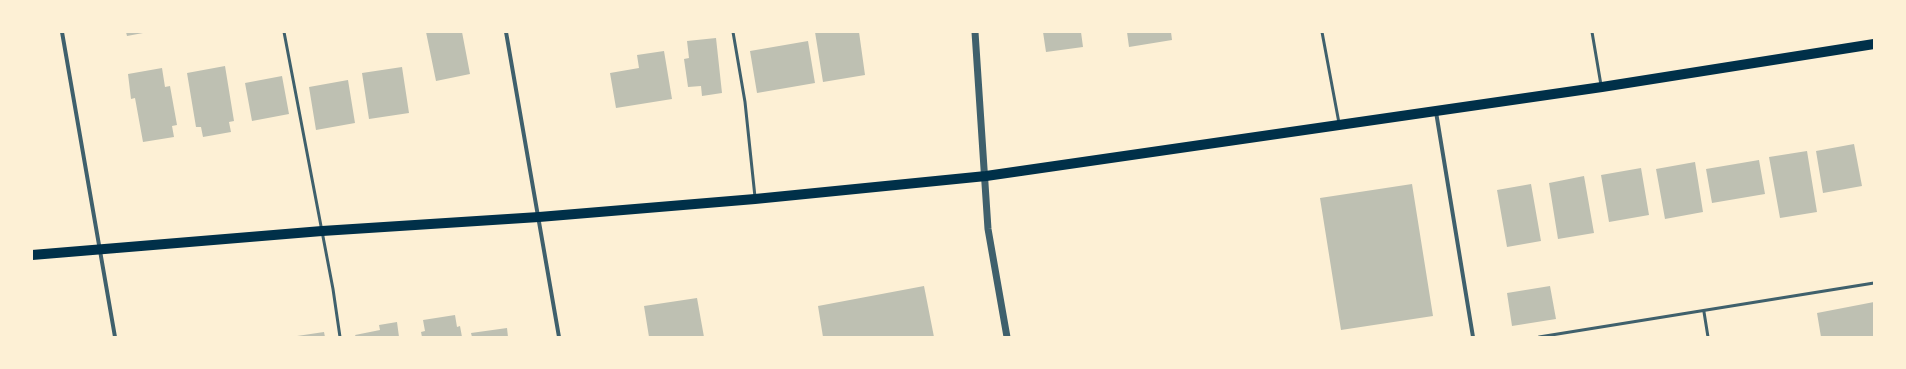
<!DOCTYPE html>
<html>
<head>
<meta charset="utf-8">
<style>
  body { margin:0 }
  #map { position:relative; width:1906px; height:369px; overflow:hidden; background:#fdf0d5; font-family:"Asap Condensed",sans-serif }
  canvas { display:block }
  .frame { position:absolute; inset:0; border:33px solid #fdf0d5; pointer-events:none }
</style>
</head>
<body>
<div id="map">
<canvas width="1906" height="369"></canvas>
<div class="frame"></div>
</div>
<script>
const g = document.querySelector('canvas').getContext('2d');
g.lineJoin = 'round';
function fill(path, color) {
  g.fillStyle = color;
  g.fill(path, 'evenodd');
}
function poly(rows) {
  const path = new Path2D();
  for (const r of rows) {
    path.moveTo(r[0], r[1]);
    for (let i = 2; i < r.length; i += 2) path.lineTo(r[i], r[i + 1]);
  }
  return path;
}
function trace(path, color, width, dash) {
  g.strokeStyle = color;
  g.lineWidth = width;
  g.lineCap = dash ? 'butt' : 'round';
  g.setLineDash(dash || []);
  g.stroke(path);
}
fill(poly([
  [126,32,143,32,143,33,127,36],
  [426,32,462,32,470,74,436,81],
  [815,32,859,32,865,75,823,82],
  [1043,32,1081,32,1083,47,1046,52],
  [1127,32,1171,32,1172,40,1129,47],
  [716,38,722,93,702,96,701,86,688,87,684,59,689,58,687,41],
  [808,41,815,83,757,93,750,51],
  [664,51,672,99,616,108,610,73,639,68,637,55],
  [225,66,234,121,229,122,231,132,203,137,201,127,196,127,187,73],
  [402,67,409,113,369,119,362,73],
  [162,68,165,87,170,86,177,125,172,126,174,137,143,142,135,98,131,99,128,74],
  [282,76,289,114,252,121,245,83],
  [348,80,355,123,316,130,309,87],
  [1854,144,1862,186,1823,193,1816,151],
  [1807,151,1817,212,1780,218,1769,157],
  [1759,160,1765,194,1712,203,1706,169],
  [1695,162,1703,212,1665,219,1656,169],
  [1641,168,1649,215,1609,222,1601,175],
  [1584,176,1594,233,1558,239,1549,183],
  [1412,184,1433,316,1341,330,1320,198],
  [1531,184,1541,241,1507,247,1497,190],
  [924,286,934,337,823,337,818,306],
  [1550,286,1556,319,1512,326,1507,293],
  [697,298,704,337,649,337,644,306],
  [1874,302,1874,337,1821,337,1817,313],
  [455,315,457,327,460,326,462,337,422,337,421,332,425,331,423,320],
  [397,322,399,337,356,337,355,335,380,330,379,325],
  [507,328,508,337,472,337,471,333],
  [324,332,325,337,298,337,297,336]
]), '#bec0b2');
trace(poly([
  [284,32,333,289,340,337],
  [733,32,745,102,755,197],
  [1322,32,1339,123],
  [1592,32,1601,85],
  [1704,312,1708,337],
  [1539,337,1874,283]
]), '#3f606c', 3);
trace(poly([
  [62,32,115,337],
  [506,32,559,337],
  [1436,112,1473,337]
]), '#3f606c', 4);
trace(poly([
  [975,32,988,229,1007,337]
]), '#3f606c', 7);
trace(poly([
  [32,255,322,231,539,217,755,199,986,176,1602,87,1874,44]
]), '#003049', 10);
</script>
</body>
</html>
